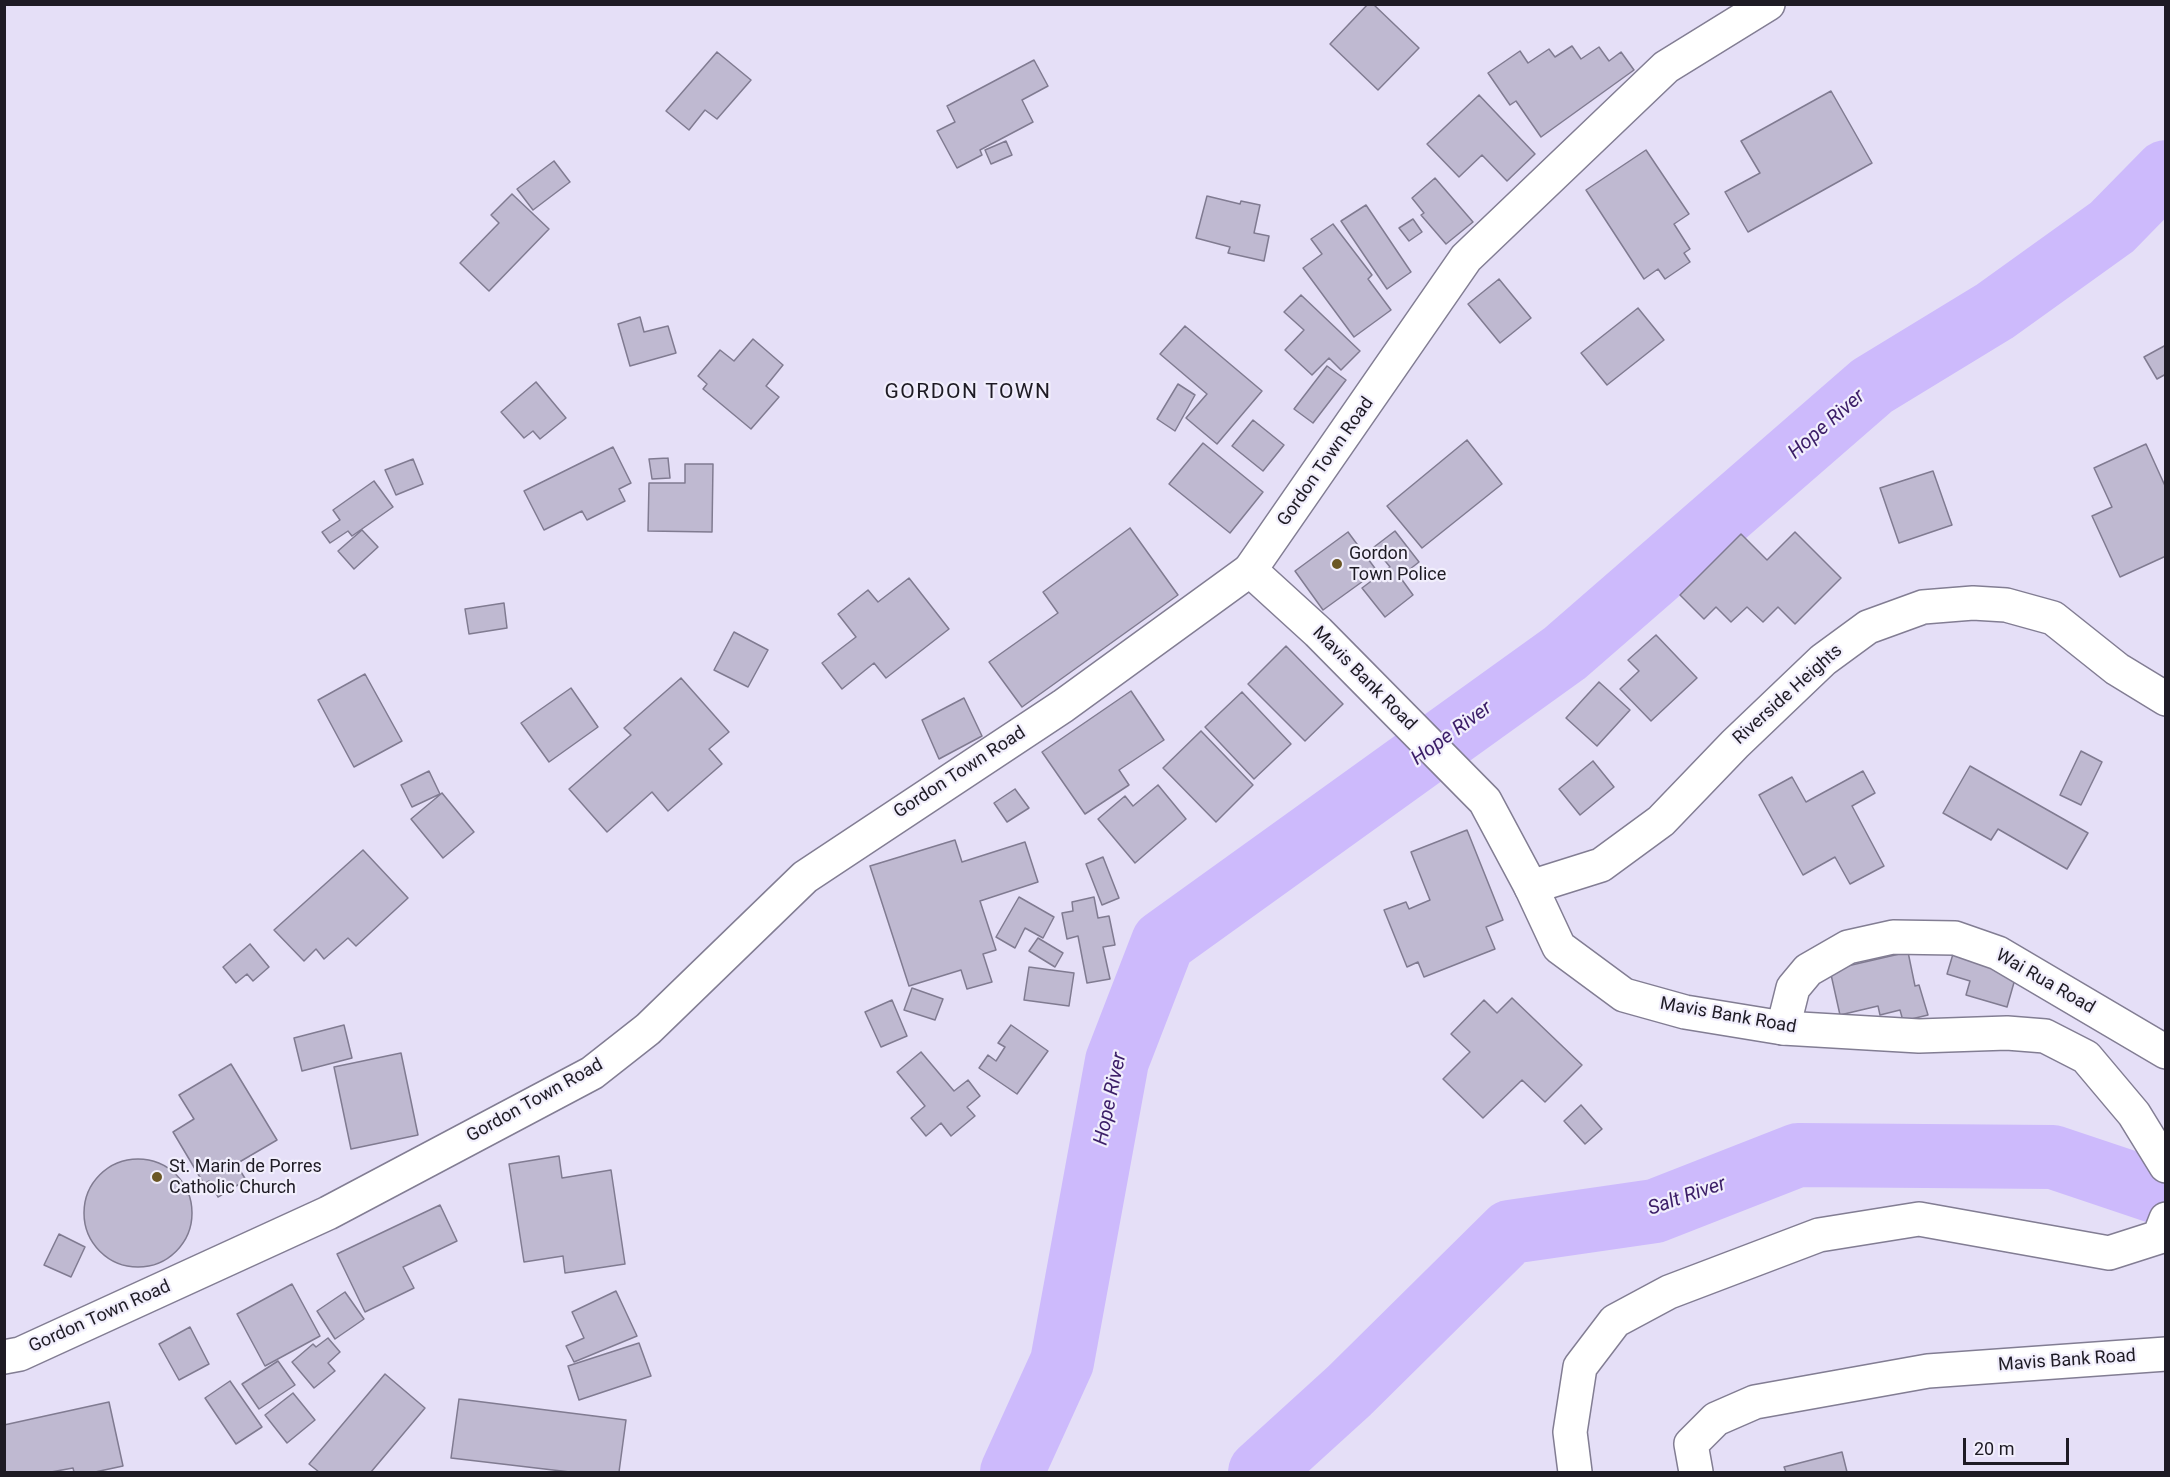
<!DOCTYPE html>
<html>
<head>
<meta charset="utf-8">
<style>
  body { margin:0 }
  #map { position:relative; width:2170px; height:1477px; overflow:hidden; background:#e5dff7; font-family:Roboto,sans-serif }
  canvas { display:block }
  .frame { position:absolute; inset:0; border:6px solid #1e1b24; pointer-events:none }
  .scale { position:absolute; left:1963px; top:1438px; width:106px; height:27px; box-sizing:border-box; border:3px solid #1e1b24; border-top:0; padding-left:8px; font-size:18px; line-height:21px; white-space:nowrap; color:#1e1b24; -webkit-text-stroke:4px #f1eefc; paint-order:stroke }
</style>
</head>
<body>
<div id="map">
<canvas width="2170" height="1477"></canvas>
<div class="frame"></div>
<div class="scale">20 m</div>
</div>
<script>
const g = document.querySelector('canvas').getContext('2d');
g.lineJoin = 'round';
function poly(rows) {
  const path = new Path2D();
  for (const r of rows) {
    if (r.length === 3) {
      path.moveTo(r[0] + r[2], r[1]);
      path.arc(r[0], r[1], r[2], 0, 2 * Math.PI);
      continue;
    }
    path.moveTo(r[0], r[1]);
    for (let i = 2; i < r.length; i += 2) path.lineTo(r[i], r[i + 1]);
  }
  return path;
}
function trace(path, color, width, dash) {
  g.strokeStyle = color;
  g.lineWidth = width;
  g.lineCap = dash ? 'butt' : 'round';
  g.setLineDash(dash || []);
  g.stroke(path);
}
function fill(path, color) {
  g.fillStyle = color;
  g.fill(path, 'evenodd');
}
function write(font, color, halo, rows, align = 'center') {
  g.font = font + ' Roboto,sans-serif';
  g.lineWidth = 4.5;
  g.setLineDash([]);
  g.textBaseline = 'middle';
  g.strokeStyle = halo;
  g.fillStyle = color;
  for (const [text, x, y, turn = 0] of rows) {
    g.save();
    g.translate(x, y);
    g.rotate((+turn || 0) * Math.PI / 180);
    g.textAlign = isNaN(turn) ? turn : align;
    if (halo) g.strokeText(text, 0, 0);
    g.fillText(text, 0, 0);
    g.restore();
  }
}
trace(poly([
  [1012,1472,1062,1362,1117,1061,1163,942,1565,653,1872,386,1995,311,2112,227,2166,172],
  [1260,1472,1349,1391,1510,1232,1655,1211,1798,1155,2053,1157,2166,1195]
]), '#cdbafc', 64);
const building = poly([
  [1368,4,1373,4,1419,48,1378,90,1330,44,1368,4],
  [1572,46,1581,59,1599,47,1609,61,1621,52,1634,70,1541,137,1516,101,1510,105,1488,73,1520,51,1528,63,1549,49,1555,57,1572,46],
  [717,52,751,80,717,119,705,110,689,130,666,111,717,52],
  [1034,60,1048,86,1022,100,1033,122,980,150,982,155,957,168,937,131,955,122,947,106,1034,60],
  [1831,91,1872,163,1748,232,1725,192,1760,173,1741,141,1831,91],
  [1479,95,1535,154,1507,181,1482,155,1459,177,1427,144,1479,95],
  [1006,141,1012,155,991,164,985,150,1006,141],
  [1646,150,1689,214,1674,224,1690,249,1684,253,1690,262,1665,279,1658,269,1644,279,1586,190,1646,150],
  [554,161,570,182,533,210,517,189,554,161],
  [1435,178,1473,222,1446,244,1421,215,1424,213,1412,198,1435,178],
  [512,194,549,229,489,291,460,263,499,223,491,215,512,194],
  [1207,196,1240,204,1241,201,1260,205,1254,233,1269,236,1264,261,1228,253,1230,247,1196,238,1207,196],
  [1366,205,1411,272,1387,289,1341,221,1366,205],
  [1413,219,1422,232,1409,241,1399,228,1413,219],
  [1333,224,1372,275,1368,279,1391,310,1354,337,1303,268,1322,254,1311,239,1333,224],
  [1499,279,1531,318,1500,343,1468,304,1499,279],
  [1301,295,1360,351,1341,370,1329,358,1312,375,1285,350,1304,330,1284,312,1301,295],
  [1638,308,1664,340,1607,385,1581,353,1638,308],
  [640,317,644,332,668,326,676,353,630,366,618,324,640,317],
  [1185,326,1262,391,1217,444,1186,418,1207,394,1160,354,1185,326],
  [753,339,783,365,766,386,779,397,751,429,703,389,707,384,698,376,720,350,734,361,753,339],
  [2166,345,2166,374,2157,379,2144,357,2166,345],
  [1327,366,1346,380,1313,423,1294,409,1327,366],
  [536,382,566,418,540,439,533,431,524,438,501,412,536,382],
  [1178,384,1195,395,1175,431,1157,419,1178,384],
  [1253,420,1284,445,1263,471,1232,446,1253,420],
  [1467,440,1502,484,1422,548,1387,506,1467,440],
  [1203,443,1263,492,1230,533,1169,484,1203,443],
  [2146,444,2166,488,2166,556,2120,577,2092,516,2112,507,2094,468,2146,444],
  [613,447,631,483,619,489,625,501,587,520,582,511,544,530,524,491,613,447],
  [668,458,670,478,652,479,649,459,668,458],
  [413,459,423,484,396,495,385,470,413,459],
  [685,464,713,464,712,532,648,531,649,483,685,483,685,464],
  [1933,471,1952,525,1899,543,1880,488,1933,471],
  [374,481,393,507,352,536,348,531,330,543,322,532,340,520,333,510,374,481],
  [1130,528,1178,595,1022,707,989,662,1058,613,1043,592,1130,528],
  [362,530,378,547,354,569,338,551,362,530],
  [1395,531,1419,562,1400,577,1413,595,1385,617,1362,588,1390,567,1374,547,1395,531],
  [1348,532,1377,571,1323,610,1295,571,1348,532],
  [1795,532,1841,578,1795,624,1778,607,1763,622,1747,607,1731,622,1716,607,1704,619,1680,595,1741,534,1767,560,1795,532],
  [909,578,949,629,886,678,874,663,842,689,822,663,856,637,838,614,868,590,878,602,909,578],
  [504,603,507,628,469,634,465,609,504,603],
  [734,632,768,650,748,687,714,670,734,632],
  [1656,635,1697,678,1651,721,1620,689,1639,671,1628,660,1656,635],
  [1286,646,1343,704,1305,741,1248,684,1286,646],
  [365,674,402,741,354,767,318,700,365,674],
  [681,678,729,732,709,749,722,764,668,811,652,792,607,832,569,789,631,735,624,728,681,678],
  [1599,682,1630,710,1597,746,1566,718,1599,682],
  [571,688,598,727,549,762,521,723,571,688],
  [1131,691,1164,740,1119,770,1129,785,1085,814,1042,752,1131,691],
  [1242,692,1291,744,1254,779,1205,727,1242,692],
  [964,698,982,736,939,759,922,720,964,698],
  [1201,731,1253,785,1216,822,1163,768,1201,731],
  [2081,751,2102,762,2081,805,2060,795,2081,751],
  [1593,761,1614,787,1580,815,1559,789,1593,761],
  [1970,766,2088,833,2067,869,1998,829,1991,840,1943,813,1970,766],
  [429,771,440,794,412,807,401,785,429,771],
  [1863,771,1875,793,1852,806,1884,866,1850,884,1835,857,1803,875,1759,795,1792,777,1806,802,1863,771],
  [1158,785,1186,819,1135,863,1098,819,1125,796,1133,806,1158,785],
  [1015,789,1029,808,1007,822,994,803,1015,789],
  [442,793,474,832,443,858,411,819,442,793],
  [1467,830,1503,920,1486,927,1495,949,1424,977,1418,962,1407,967,1384,910,1406,902,1409,909,1430,900,1411,852,1467,830],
  [955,840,962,862,1025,842,1038,882,980,901,996,950,983,954,992,982,967,989,961,970,909,986,870,866,955,840],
  [363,850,408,898,356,946,348,938,324,959,316,949,304,961,274,930,363,850],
  [1103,857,1119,898,1102,905,1086,864,1103,857],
  [1019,897,1054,917,1043,938,1025,928,1015,948,996,937,1019,897],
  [1094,897,1098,918,1109,916,1115,945,1103,947,1110,979,1087,983,1078,936,1067,939,1062,913,1073,911,1072,902,1094,897],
  [1038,938,1063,953,1055,967,1029,951,1038,938],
  [250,944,269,967,253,981,247,974,236,983,223,967,250,944],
  [1908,952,1915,986,1919,985,1928,1015,1903,1021,1900,1010,1880,1015,1878,1006,1840,1015,1830,970,1908,952],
  [1953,954,2017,972,2007,1007,1966,995,1970,981,1947,974,1953,954],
  [1029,967,1074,973,1069,1006,1024,1000,1029,967],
  [912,988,943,999,935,1020,904,1010,912,988],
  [1512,998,1582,1065,1545,1102,1522,1080,1483,1118,1443,1079,1470,1052,1451,1034,1484,1000,1497,1013,1512,998],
  [892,1000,907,1036,881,1047,865,1012,892,1000],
  [344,1025,352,1058,302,1071,294,1038,344,1025],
  [1011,1025,1048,1051,1017,1094,979,1068,988,1055,996,1061,1005,1047,998,1043,1011,1025],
  [921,1052,954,1091,968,1080,980,1096,967,1107,975,1116,951,1136,941,1123,926,1136,911,1118,925,1106,897,1072,921,1052],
  [401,1053,418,1135,351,1149,334,1067,401,1053],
  [231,1064,277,1140,236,1164,246,1180,218,1197,209,1181,204,1184,173,1132,194,1119,179,1095,231,1064],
  [1581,1105,1602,1129,1585,1144,1564,1121,1581,1105],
  [559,1156,562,1178,611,1170,625,1264,565,1273,563,1256,524,1262,509,1164,559,1156],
  [138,1213,54],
  [440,1205,457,1241,403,1267,414,1288,365,1312,337,1254,440,1205],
  [59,1234,85,1247,71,1277,44,1265,59,1234],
  [292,1284,320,1336,265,1366,237,1314,292,1284],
  [616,1291,637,1336,574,1362,566,1346,584,1338,572,1312,616,1291],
  [345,1292,364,1319,335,1339,317,1311,345,1292],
  [190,1327,209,1364,179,1380,159,1344,190,1327],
  [328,1338,340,1352,328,1363,335,1371,314,1388,292,1362,313,1344,316,1347,328,1338],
  [639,1343,651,1376,579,1400,568,1366,639,1343],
  [278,1361,295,1385,259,1409,242,1384,278,1361],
  [385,1374,425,1408,371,1472,319,1472,309,1464,385,1374],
  [230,1381,262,1427,236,1444,205,1398,230,1381],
  [293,1393,315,1420,287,1443,265,1415,293,1393],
  [459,1399,626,1420,619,1472,570,1472,451,1458,459,1399],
  [109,1402,123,1466,95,1472,74,1472,73,1468,51,1472,4,1472,4,1425,109,1402],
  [1842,1452,1847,1472,1786,1472,1784,1467,1842,1452]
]);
fill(building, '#bfb9d1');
trace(building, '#807b91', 1.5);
const minor = poly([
  [1250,570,1466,258,1666,67,1768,4],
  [1531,887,1601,865,1661,821,1735,744,1823,660,1868,627,1923,607,1973,603,2006,605,2053,618,2117,669,2166,699],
  [1783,1028,1793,988,1808,970,1848,947,1893,937,1955,938,1998,953,2166,1052]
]);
const tertiary = poly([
  [4,1357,20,1354,328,1213,592,1073,648,1029,805,877,1063,706,1250,570,1318,632,1485,801,1531,887,1559,947,1624,995,1685,1012,1783,1028,1919,1036,2007,1033,2045,1036,2086,1057,2134,1114,2166,1166],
  [1575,1472,1570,1432,1580,1367,1615,1321,1669,1292,1819,1235,1919,1219,2109,1253,2159,1237,2166,1219],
  [1696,1472,1691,1444,1716,1419,1755,1402,1928,1371,2166,1354]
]);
trace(minor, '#827d93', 36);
trace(tertiary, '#827d93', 36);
trace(minor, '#fff', 33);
trace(tertiary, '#fff', 33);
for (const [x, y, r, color] of [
  [1337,564,6,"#6b5725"],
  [157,1177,6,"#6b5725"]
]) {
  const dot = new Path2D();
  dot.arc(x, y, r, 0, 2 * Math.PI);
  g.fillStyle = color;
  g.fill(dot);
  trace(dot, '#f1eefc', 2);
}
write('18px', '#1e1b24', '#f1eefc', [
  ["Gordon Town Road",1326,462,-55],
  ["Mavis Bank Road",1364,679,45],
  ["Riverside Heights",1788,695,-42],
  ["Gordon Town Road",960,773,-33],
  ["Wai Rua Road",2045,982,30],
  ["Mavis Bank Road",1728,1016,10],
  ["Gordon Town Road",535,1101,-29],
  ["Gordon Town Road",100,1317,-24],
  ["Mavis Bank Road",2067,1361,-4]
]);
write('18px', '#1e1b24', '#f1eefc', [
  ["Gordon",1349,554],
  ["Town Police",1349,575],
  ["St. Marin de Porres",169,1167],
  ["Catholic Church",169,1188]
], 'left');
write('italic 20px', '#3b1d67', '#f1eefc', [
  ["Hope River",1827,425,-41],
  ["Hope River",1452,734,-36],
  ["Hope River",1111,1099,-78],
  ["Salt River",1687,1197,-19]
]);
g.letterSpacing = '1.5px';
write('21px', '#1e1b24', '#f1eefc', [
  ["GORDON TOWN",968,393]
]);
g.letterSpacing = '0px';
</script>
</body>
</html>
